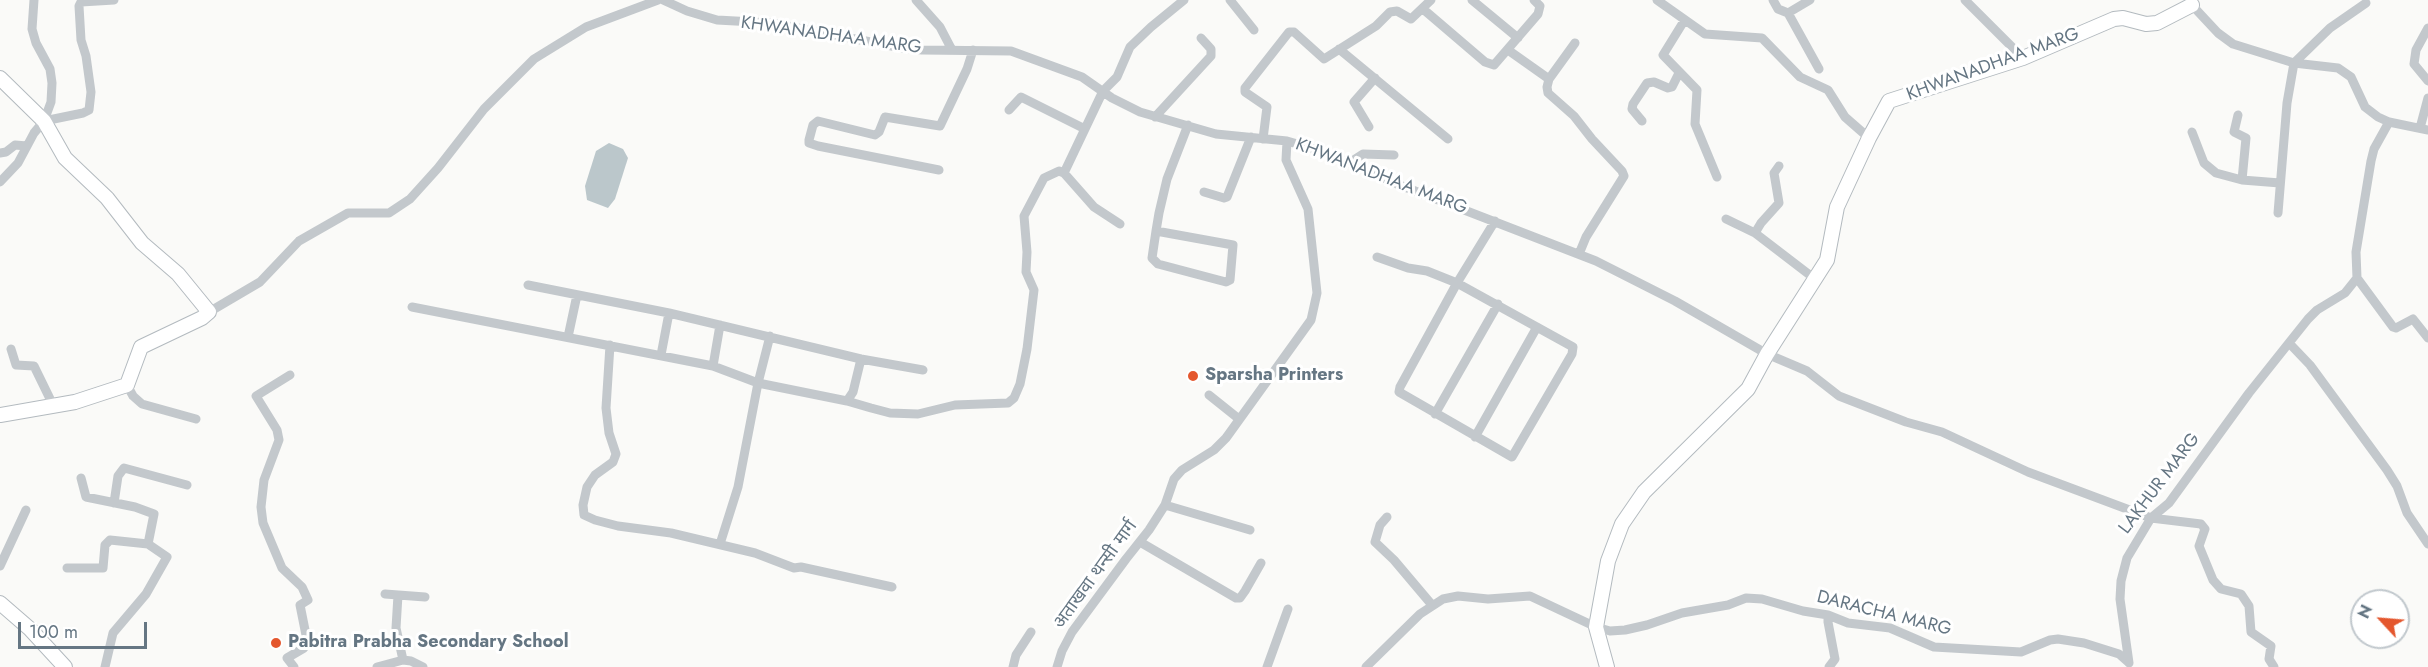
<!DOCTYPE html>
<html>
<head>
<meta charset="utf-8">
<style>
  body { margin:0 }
  #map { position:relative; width:2428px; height:667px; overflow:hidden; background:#fafaf8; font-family:Jost,sans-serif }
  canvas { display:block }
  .north { position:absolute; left:2350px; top:589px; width:60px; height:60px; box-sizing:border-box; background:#fff; border:2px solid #c1c8cd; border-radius:50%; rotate:296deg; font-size:16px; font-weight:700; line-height:24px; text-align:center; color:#657683 }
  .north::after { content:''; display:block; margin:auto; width:21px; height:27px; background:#e4572e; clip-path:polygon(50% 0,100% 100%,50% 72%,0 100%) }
  .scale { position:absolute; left:18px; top:622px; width:129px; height:27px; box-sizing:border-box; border:3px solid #657683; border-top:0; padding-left:8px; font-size:18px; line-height:21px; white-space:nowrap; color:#657683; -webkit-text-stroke:4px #fff; paint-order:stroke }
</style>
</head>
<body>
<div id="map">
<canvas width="2428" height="667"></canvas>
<div class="north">N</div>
<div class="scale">100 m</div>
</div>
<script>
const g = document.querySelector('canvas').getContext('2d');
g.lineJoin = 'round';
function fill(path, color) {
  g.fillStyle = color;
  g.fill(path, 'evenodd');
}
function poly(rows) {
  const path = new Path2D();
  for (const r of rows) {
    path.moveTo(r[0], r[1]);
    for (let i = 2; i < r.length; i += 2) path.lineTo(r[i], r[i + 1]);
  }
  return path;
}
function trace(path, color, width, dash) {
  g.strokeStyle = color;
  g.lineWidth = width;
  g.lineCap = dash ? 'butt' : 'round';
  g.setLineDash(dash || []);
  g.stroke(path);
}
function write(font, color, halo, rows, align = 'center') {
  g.font = font + ' Jost,"Noto Sans Devanagari",sans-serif';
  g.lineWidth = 6;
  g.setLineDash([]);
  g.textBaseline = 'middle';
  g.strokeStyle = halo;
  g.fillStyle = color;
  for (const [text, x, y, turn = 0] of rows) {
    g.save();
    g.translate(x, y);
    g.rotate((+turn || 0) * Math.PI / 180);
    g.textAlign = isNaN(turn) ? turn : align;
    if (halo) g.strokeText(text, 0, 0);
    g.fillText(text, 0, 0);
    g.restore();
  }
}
fill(poly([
  [609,143,623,149,628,158,615,199,608,208,587,200,585,186,596,151]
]), '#bbc7cb');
const secondary = poly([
  [0,78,44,121,65,158,107,198,142,243,178,274,209,312,202,318,141,347,127,385,75,402,0,415],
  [0,603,30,629,65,667],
  [1607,667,1596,627,1608,561,1622,524,1644,492,1748,389,1767,354,1827,260,1837,207,1869,138,1889,101,2023,58,2114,19,2123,18,2146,24,2157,23,2192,5]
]);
trace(secondary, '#b3babf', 16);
trace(poly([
  [663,0,687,11,717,20,772,23,902,48,922,50,1011,51,1082,77,1112,98,1140,112,1216,134,1287,141,1325,152,1397,184,1596,261,1675,301,1767,354,1807,371,1839,396,1906,422,1942,432,2028,472,2151,518,2201,524,2205,529,2199,546,2213,580,2221,589,2241,594,2249,606,2251,632,2271,646,2269,659,2274,667],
  [916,0,940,27,952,50],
  [1230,0,1254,30],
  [1472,0,1518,38],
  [1657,0,1705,34,1762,38,1800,77,1828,90,1845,117,1869,138],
  [1773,0,1778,9,1788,13,1810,0],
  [1965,0,2023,58],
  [2189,2,2218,33,2233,44,2294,63,2338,68,2351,77,2365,107,2378,117,2389,122,2428,130],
  [1423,9,1485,62,1494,65,1538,14,1540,6,1534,0],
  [1788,13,1819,69],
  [1684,21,1663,55,1697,90,1695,124,1717,177],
  [2428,28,2416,50,2414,64,2428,81],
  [1575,43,1549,79,1547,87,1548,93,1574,116,1592,139,1622,171,1624,176,1586,237,1579,254],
  [1339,49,1448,139],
  [1508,50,1549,79],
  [1009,110,1021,97,1085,129],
  [2238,115,2234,132,2246,138,2242,180],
  [1155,117,1211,56,1211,49,1201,38],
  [44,121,83,113,89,110,91,92,86,56,81,40,79,6,81,2,114,0],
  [1642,121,1632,109,1633,104,1647,83,1654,82,1668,88,1672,87,1679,73],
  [1369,127,1354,102,1375,78],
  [2420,128,2428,98],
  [2192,132,2204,163,2216,173,2242,180,2280,183],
  [1263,139,1267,107,1245,92,1245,88,1289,32,1294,32,1324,59,1376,26,1390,12,1397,11,1411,19,1431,0],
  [0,153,6,152,15,145,27,146],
  [1349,163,1363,154,1394,155],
  [939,170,818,146,809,143,809,140,813,125,818,121,875,135,879,132,885,117,940,126,967,69,973,50],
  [1064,173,1094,207,1120,224],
  [0,182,18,163,34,133,44,121,51,102,52,83,50,69,36,43,32,29,34,0],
  [1204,192,1224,198,1227,197,1251,137],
  [2278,213,2287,103,2294,63,2330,28,2366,3],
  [1726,219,1755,233,1815,279],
  [1156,231,1233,245,1230,280,1226,282,1158,264,1152,258,1156,231,1159,213,1167,179,1188,125],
  [1755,233,1761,223,1779,203,1774,173,1779,166],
  [1377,257,1408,268,1427,271,1457,283,1573,347,1572,354,1512,457,1399,392,1400,387,1457,283,1495,221],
  [2357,278,2393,327,2396,328,2413,319,2428,338],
  [528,285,669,313,861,359,923,370],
  [412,307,713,366,758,383,738,487,720,544],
  [209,312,260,282,299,241,348,213,389,213,410,199,438,168,484,109,534,59,586,27,658,0],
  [770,336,758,383,847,401],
  [568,337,577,295],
  [2289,343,2310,365,2387,470,2397,486,2407,513,2428,544],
  [610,345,606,408,609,433,616,454,613,462,595,475,587,487,583,505,584,515,595,520,618,526,671,533,755,553,794,568,801,567,892,587],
  [11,349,16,365,34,366,54,407],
  [661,355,669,313],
  [861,359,853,392,847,401,871,408,890,413,918,414,955,405,1008,403,1014,398,1020,384,1027,349,1034,290,1026,272,1027,252,1024,216,1044,178,1059,171,1064,173,1103,91,1117,77,1130,47,1151,27,1184,0],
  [713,366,720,325],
  [290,375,256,396,277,430,279,440,264,480,261,507,263,523,282,568,302,587,308,600,300,605,307,640,304,648,287,658,294,667],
  [127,385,133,396,142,404,196,419],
  [1209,395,1239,419],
  [1435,414,1498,304],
  [1475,437,1537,327],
  [81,478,86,497,135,507,154,514,148,544,167,557,146,594,113,633,105,667],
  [114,503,118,476,124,468,187,485],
  [1165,505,1250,530],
  [1387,517,1380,525,1375,542,1394,560,1432,605],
  [1140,542,1236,598,1240,598,1245,591,1261,563],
  [0,566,26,510],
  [67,568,103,568,105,545,110,540,148,544],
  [385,594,425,597],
  [398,595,396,628,403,660],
  [1828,615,1828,622,1835,659,1829,667],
  [2129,663,2120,599,2121,581,2127,558,2151,518,2169,503,2249,393,2308,319,2317,310,2345,293,2357,278,2356,252,2371,161,2374,149,2389,122],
  [377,667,403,660,411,661,423,667],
  [1013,667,1016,655,1031,632],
  [1057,667,1062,651,1072,632,1126,559,1149,530,1165,505,1174,479,1182,470,1214,450,1226,438,1311,320,1317,293,1308,209,1286,160,1287,141],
  [1267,667,1288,609],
  [1366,667,1420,614,1443,599,1458,596,1488,599,1530,596,1596,627,1610,631,1625,630,1647,625,1682,613,1728,605,1746,598,1762,599,1803,611,1828,615,1848,623,1890,628,1934,647,2021,652,2050,640,2058,639,2084,643,2119,654,2128,662]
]), '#c3c8cc', 9);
trace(secondary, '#fff', 14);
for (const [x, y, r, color] of [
  [1193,376,6,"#e4572e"],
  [276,643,6,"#e4572e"]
]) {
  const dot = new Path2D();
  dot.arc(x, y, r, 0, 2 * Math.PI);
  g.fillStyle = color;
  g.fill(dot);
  trace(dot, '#fff', 2);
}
write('18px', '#657683', '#fff', [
  ["KHWANADHAA MARG",831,36,8],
  ["KHWANADHAA MARG",1993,65,-20],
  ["KHWANADHAA MARG",1381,177,21],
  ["LAKHUR MARG",2160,484,-53],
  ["अताखवा थन्सी मार्ग",1096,575,-54],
  ["DARACHA MARG",1884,614,14]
]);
write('bold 18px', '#657683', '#fff', [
  ["Sparsha Printers",1205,376],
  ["Pabitra Prabha Secondary School",288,643]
], 'left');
</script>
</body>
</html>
